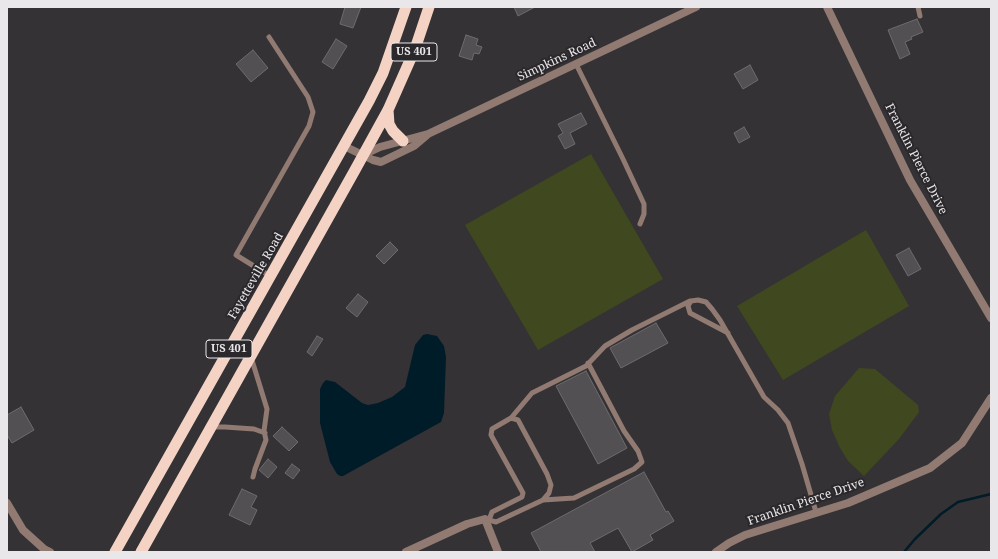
<!DOCTYPE html>
<html>
<head>
<meta charset="utf-8">
<style>
  body { margin:0 }
  #map { position:relative; width:998px; height:559px; overflow:hidden; background:#353235; font-family:"Noto Serif",serif }
  canvas { display:block }
  .frame { position:absolute; inset:0; border:8px solid #e9e7e9; pointer-events:none }
</style>
</head>
<body>
<div id="map">
<canvas width="998" height="559"></canvas>
<div class="frame"></div>
</div>
<script>
const g = document.querySelector('canvas').getContext('2d');
g.lineJoin = 'round';
function fill(path, color) {
  g.fillStyle = color;
  g.fill(path, 'evenodd');
}
function poly(rows) {
  const path = new Path2D();
  for (const r of rows) {
    path.moveTo(r[0], r[1]);
    for (let i = 2; i < r.length; i += 2) path.lineTo(r[i], r[i + 1]);
  }
  return path;
}
function trace(path, color, width, dash) {
  g.strokeStyle = color;
  g.lineWidth = width;
  g.lineCap = dash ? 'butt' : 'round';
  g.setLineDash(dash || []);
  g.stroke(path);
}
function write(font, color, halo, rows, align = 'center') {
  g.font = font + ' "Noto Serif",serif';
  g.lineWidth = 4;
  g.setLineDash([]);
  g.textBaseline = 'middle';
  g.strokeStyle = halo;
  g.fillStyle = color;
  for (const [text, x, y, turn = 0] of rows) {
    g.save();
    g.translate(x, y);
    g.rotate((+turn || 0) * Math.PI / 180);
    g.textAlign = isNaN(turn) ? turn : align;
    if (halo) g.strokeText(text, 0, 0);
    g.fillText(text, 0, 0);
    g.restore();
  }
}
fill(poly([
  [591,154,663,279,538,350,465,225],
  [866,230,909,306,783,380,737,306],
  [859,368,875,369,918,405,919,412,899,439,864,476,848,461,840,448,832,430,829,414,835,396]
]), '#40481f');
fill(poly([
  [427,334,437,336,444,346,446,357,444,413,441,422,343,476,340,476,337,474,330,462,320,423,320,389,323,383,326,380,335,382,362,403,368,405,378,403,392,397,405,387,415,345,423,335]
]), '#001c28');
trace(poly([
  [904,552,915,539,941,514,958,502,991,494]
]), '#001c28', 2.5);
const building = poly([
  [345,7,361,7,353,28,340,24,345,7],
  [514,7,535,7,518,16,514,7],
  [917,19,923,32,911,37,912,39,905,42,910,54,900,59,888,30,917,19],
  [466,35,478,39,476,45,482,47,479,54,474,53,472,60,459,56,466,35],
  [336,39,347,46,333,69,322,62,336,39],
  [253,50,268,68,251,82,236,64,253,50],
  [750,65,758,80,743,89,734,74,750,65],
  [581,113,587,124,570,133,575,144,565,149,558,136,563,133,558,124,581,113],
  [744,127,750,137,739,143,734,133,744,127],
  [390,242,398,250,384,264,376,256,390,242],
  [909,248,921,269,908,276,896,255,909,248],
  [358,294,368,302,357,317,346,308,358,294],
  [656,323,668,343,621,368,610,348,656,323],
  [317,336,323,339,312,356,307,352,317,336],
  [586,371,627,448,598,464,556,386,586,371],
  [21,407,34,430,12,443,7,435,7,415,21,407],
  [282,427,298,442,289,451,273,436,282,427],
  [268,459,277,467,268,478,259,470,268,459],
  [292,464,300,470,293,479,285,473,292,464],
  [644,472,666,512,668,511,674,521,650,535,653,540,632,552,618,528,590,543,595,552,541,552,531,533,644,472],
  [242,489,257,496,251,507,257,510,250,525,229,515,242,489]
]);
fill(building, '#535053');
trace(building, '#6e6b6e', 1);
trace(poly([
  [918,7,920,16],
  [269,37,308,97,313,112,309,126,236,255,270,276],
  [576,64,623,159,644,204,644,214,640,224],
  [728,333,690,313,688,306,691,301,698,300,706,302,712,309,720,320,764,397,778,410,788,423,802,464,816,512],
  [251,357,267,409,264,431,266,440,255,469,253,477],
  [511,418,532,393,586,366,605,346,632,330,690,301],
  [212,427,225,427,254,429,265,433],
  [485,519,496,522,543,500,574,498,634,469,642,462,638,451,624,431,588,363],
  [489,520,492,512,522,497,523,493,491,435,492,429,511,418,518,420,547,474,551,485,549,493,543,500]
]), '#917a71', 5);
trace(poly([
  [827,7,910,180,991,318],
  [344,146,373,160,381,162,414,146,427,135],
  [363,155,380,147,428,134,696,7],
  [7,503,23,530,44,549,50,552],
  [406,552,467,524,485,519,498,552],
  [716,552,729,543,745,535,848,503,930,468,962,443,991,398]
]), '#917a71', 8);
trace(poly([
  [388,110,389,124,393,131,403,141],
  [115,552,369,101,383,73,406,7],
  [141,552,355,170,388,110,415,49,429,7]
]), '#f4d3c4', 11);
for (const [x, y, w] of [
  [414,52,46],
  [229,349,46]
]) {
  const box = new Path2D();
  box.roundRect(x - w / 2, y - 9, w, 18, 3);
  g.fillStyle = '#2b282b';
  g.fill(box);
  trace(box, '#e9e7e9', 1);
}
write('bold 11px', '#e9e7e9', null, [
  ["US 401",414,52],
  ["US 401",229,349]
]);
write('12px', '#e9e7e9', '#2b282b', [
  ["Simpkins Road",557,60,-25],
  ["Franklin Pierce Drive",916,159,63],
  ["Fayetteville Road",256,276,-60],
  ["Franklin Pierce Drive",806,502,-19]
]);
</script>
</body>
</html>
